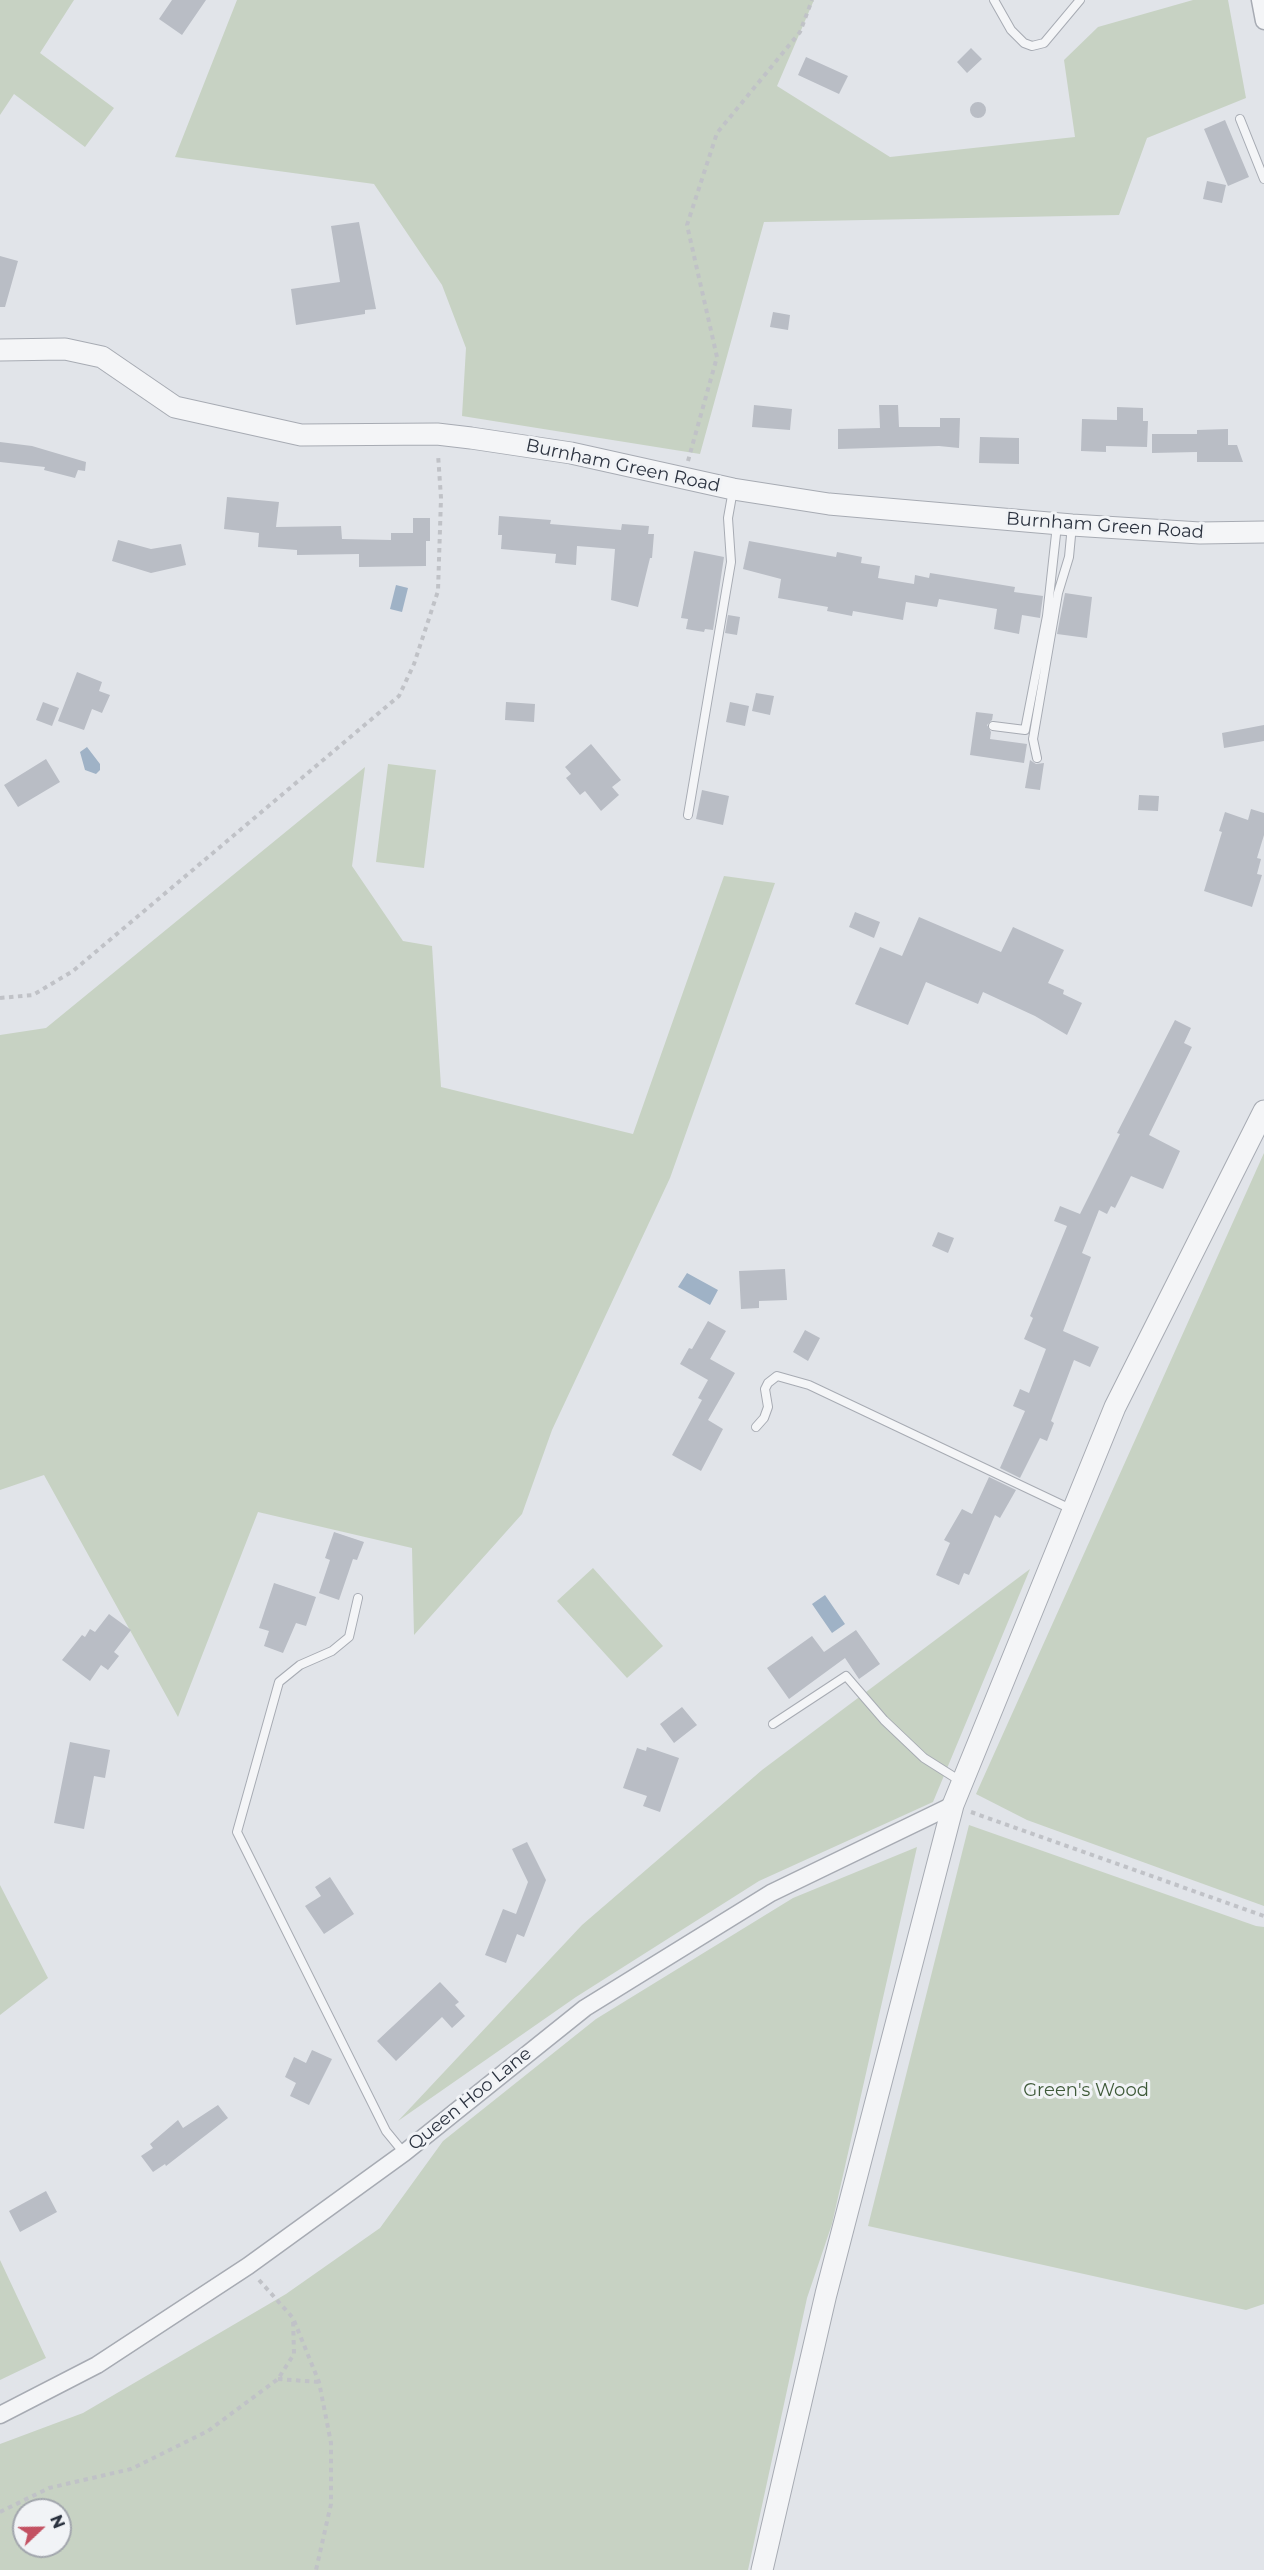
<!DOCTYPE html>
<html>
<head>
<meta charset="utf-8">
<style>
  body { margin:0 }
  #map { position:relative; width:1264px; height:2570px; overflow:hidden; background:#e1e4e9; font-family:Montserrat,sans-serif }
  canvas { display:block }
  .north { position:absolute; left:12px; top:2498px; width:60px; height:60px; box-sizing:border-box; background:#f1f3f6; border:2px solid #a2a6ad; border-radius:50%; rotate:68deg; font-size:16px; font-weight:700; line-height:24px; text-align:center; color:#2b323f }
  .north::after { content:''; display:block; margin:auto; width:21px; height:27px; background:#c35162; clip-path:polygon(50% 0,100% 100%,50% 72%,0 100%) }
</style>
</head>
<body>
<div id="map">
<canvas width="1264" height="2570"></canvas>
<div class="north">N</div>
</div>
<script>
const g = document.querySelector('canvas').getContext('2d');
g.lineJoin = 'round';
function fill(path, color) {
  g.fillStyle = color;
  g.fill(path, 'evenodd');
}
function poly(rows) {
  const path = new Path2D();
  for (const r of rows) {
    if (r.length === 3) {
      path.moveTo(r[0] + r[2], r[1]);
      path.arc(r[0], r[1], r[2], 0, 2 * Math.PI);
      continue;
    }
    path.moveTo(r[0], r[1]);
    for (let i = 2; i < r.length; i += 2) path.lineTo(r[i], r[i + 1]);
  }
  return path;
}
function trace(path, color, width, dash) {
  g.strokeStyle = color;
  g.lineWidth = width;
  g.lineCap = dash ? 'butt' : 'round';
  g.setLineDash(dash || []);
  g.stroke(path);
}
function write(font, color, halo, rows, align = 'center') {
  g.font = font + ' Montserrat,sans-serif';
  g.lineWidth = 6;
  g.setLineDash([]);
  g.textBaseline = 'middle';
  g.strokeStyle = halo;
  g.fillStyle = color;
  for (const [text, x, y, turn = 0] of rows) {
    g.save();
    g.translate(x, y);
    g.rotate((+turn || 0) * Math.PI / 180);
    g.textAlign = isNaN(turn) ? turn : align;
    if (halo) g.strokeText(text, 0, 0);
    g.fillText(text, 0, 0);
    g.restore();
  }
}
fill(poly([
  [0,0,74,0,40,53,114,108,85,147,14,94,0,115],
  [237,0,814,0,777,86,890,157,1075,137,1064,60,1098,27,1193,0,1228,0,1246,98,1147,138,1119,215,764,222,700,454,462,416,466,348,442,285,374,184,175,157],
  [388,764,436,770,424,868,376,862],
  [365,767,352,866,403,941,432,946,441,1087,633,1134,724,876,775,883,670,1178,552,1430,522,1514,414,1635,412,1548,258,1512,178,1717,44,1475,0,1490,0,1035,46,1028],
  [1264,1153,1264,1906,1027,1820,976,1794],
  [593,1568,663,1646,627,1678,557,1601],
  [1030,1569,933,1802,759,1881,576,1997,398,2121,582,1925,762,1770],
  [969,1825,1256,1926,1264,1927,1264,2304,1246,2310,868,2226],
  [917,1847,832,2224,807,2298,748,2570,0,2570,0,2444,83,2413,286,2294,380,2228,443,2141,596,2019,793,1898],
  [24,2510,60,2510,60,2546,24,2546],
  [0,1885,48,1978,0,2015],
  [0,2260,46,2358,0,2380]
]), '#c7d2c3');
fill(poly([
  [396,585,408,588,402,612,390,609],
  [87,747,100,764,100,770,96,774,85,770,80,752],
  [687,1273,718,1290,710,1305,678,1287],
  [825,1595,845,1624,832,1633,812,1604]
]), '#9fb2c6');
fill(poly([
  [172,0,206,0,182,35,159,19],
  [971,48,982,59,967,73,957,62],
  [806,57,848,76,839,94,798,75],
  [978,110,8],
  [1225,120,1249,177,1228,186,1204,129],
  [1207,181,1226,185,1222,203,1203,199],
  [359,222,376,309,365,310,365,314,296,325,291,289,340,282,331,226],
  [0,256,18,261,5,307,0,307],
  [773,312,790,315,788,330,770,327],
  [754,405,792,409,790,430,752,427],
  [879,405,898,405,899,427,940,427,940,418,960,418,959,448,939,446,838,449,838,429,880,428],
  [1117,407,1143,408,1143,421,1148,421,1147,447,1106,446,1106,452,1081,451,1082,419,1117,420],
  [1228,429,1228,445,1237,445,1243,462,1197,462,1197,452,1152,453,1152,434,1197,434,1197,430],
  [980,437,1019,438,1019,464,979,463],
  [0,442,32,446,86,462,85,471,78,470,75,478,44,470,45,467,0,462],
  [227,497,279,502,276,527,341,526,342,539,391,540,391,533,413,533,413,518,430,518,430,541,426,541,426,566,359,567,359,554,297,555,297,550,258,547,259,533,224,529],
  [499,516,551,520,550,524,621,530,622,524,649,526,648,534,654,534,652,558,650,558,638,607,611,600,615,549,577,546,576,565,555,563,556,554,501,549,502,535,498,535],
  [118,540,151,549,181,544,186,565,151,573,112,561],
  [749,541,836,557,837,552,862,557,861,563,880,566,878,578,914,584,915,575,929,578,930,573,1015,587,1014,592,1043,596,1040,618,1022,615,1019,634,994,629,997,609,939,599,937,607,906,602,903,620,853,611,852,616,827,611,828,607,778,598,781,579,743,569],
  [694,551,724,557,713,630,705,629,704,632,686,629,688,619,681,618],
  [1065,593,1092,597,1087,638,1057,634],
  [728,615,740,617,737,635,725,633],
  [77,672,102,682,99,691,110,695,102,713,92,709,84,730,58,721],
  [756,693,774,696,770,715,752,711],
  [43,702,59,708,52,726,36,720],
  [506,702,535,704,534,722,505,720],
  [730,702,749,706,745,726,726,722],
  [976,712,993,714,992,720,987,725,991,732,990,739,1027,744,1024,763,970,755],
  [1264,725,1264,741,1224,748,1222,733],
  [591,744,621,780,612,787,619,795,601,811,585,791,580,795,566,778,571,774,565,767],
  [46,759,60,782,18,807,4,785],
  [1030,760,1036,764,1044,763,1040,790,1025,788],
  [702,790,729,796,723,825,696,819],
  [1139,795,1159,796,1158,811,1138,810],
  [1251,809,1264,813,1264,835,1257,858,1261,859,1257,874,1262,875,1252,907,1204,891,1222,832,1219,831,1225,812,1248,820],
  [855,912,880,922,874,938,849,927],
  [919,917,1001,952,1013,927,1064,950,1048,983,1064,990,1063,994,1082,1003,1067,1035,1035,1016,983,992,978,1004,926,982,908,1025,855,1004,880,947,902,956],
  [1175,1020,1191,1028,1184,1043,1192,1047,1149,1135,1180,1151,1163,1189,1131,1176,1115,1208,1111,1206,1107,1214,1099,1210,1082,1253,1091,1257,1063,1331,1099,1347,1090,1367,1074,1360,1051,1421,1054,1423,1047,1441,1040,1438,1020,1478,1000,1468,1025,1411,1013,1406,1020,1389,1029,1393,1046,1349,1024,1339,1033,1318,1030,1316,1067,1226,1054,1221,1060,1206,1080,1214,1120,1134,1117,1133],
  [938,1232,954,1238,948,1253,932,1246],
  [785,1269,787,1300,759,1301,759,1308,741,1309,739,1271],
  [708,1321,726,1331,710,1359,735,1373,708,1420,723,1429,701,1471,672,1455,702,1400,698,1398,708,1380,680,1364,689,1348,692,1349],
  [805,1330,820,1338,808,1361,793,1352],
  [989,1477,1016,1490,1000,1518,995,1515,969,1575,964,1573,959,1585,936,1575,950,1543,944,1540,962,1509,972,1514],
  [334,1532,364,1542,357,1560,353,1559,339,1600,319,1593,330,1560,325,1558],
  [274,1583,316,1597,306,1626,296,1623,283,1653,264,1646,269,1631,259,1628],
  [109,1614,131,1630,114,1652,119,1656,108,1670,101,1665,90,1681,62,1660,82,1635,85,1637,90,1629,95,1632],
  [856,1630,880,1664,859,1679,845,1658,789,1699,767,1668,812,1636,824,1652],
  [682,1707,697,1725,674,1743,660,1724],
  [70,1742,110,1750,105,1778,94,1776,84,1829,54,1823],
  [647,1747,679,1758,660,1812,643,1806,647,1796,623,1788,637,1748,646,1751],
  [527,1842,546,1880,524,1937,517,1934,506,1963,485,1955,503,1909,516,1914,528,1882,512,1849],
  [330,1877,354,1914,324,1934,305,1906,321,1896,315,1887],
  [440,1982,459,2002,455,2005,465,2016,452,2028,442,2017,396,2061,377,2041],
  [312,2050,332,2059,309,2105,290,2096,296,2083,285,2077,294,2057,306,2063],
  [218,2105,228,2118,166,2166,165,2164,153,2172,141,2156,153,2148,150,2144,178,2120,183,2128],
  [46,2191,57,2212,20,2232,9,2211]
]), '#b9bdc5');
const service = poly([
  [994,0,1011,30,1024,43,1032,46,1044,43,1080,0],
  [1240,119,1264,179],
  [993,726,1025,730,1047,616,1057,525],
  [1037,758,1033,739,1058,593,1069,557,1072,525],
  [688,815,731,562,728,518,733,490],
  [756,1427,764,1418,768,1407,765,1389,768,1383,777,1376,809,1385,1073,1510],
  [358,1598,349,1637,332,1651,300,1665,279,1682,237,1832,386,2131,404,2153],
  [773,1724,846,1676,884,1720,924,1758,962,1782]
]);
const minor = poly([
  [1260,0,1264,21],
  [0,2415,97,2365,248,2266,404,2153,585,2008,771,1893,953,1805]
]);
const tertiary = poly([
  [0,350,65,349,102,357,175,407,301,435,437,434,471,438,571,453,733,489,829,504,1072,525,1200,533,1264,532],
  [762,2570,826,2294,953,1805,1115,1407,1264,1111]
]);
trace(service, '#a7abb3', 10);
trace(minor, '#a7abb3', 19);
trace(tertiary, '#a7abb3', 23);
trace(poly([
  [688,461,717,357,687,225,717,133,800,32,812,0],
  [0,998,33,995,73,971,399,696,414,664,438,591,441,498,438,454],
  [971,1812,1264,1916],
  [259,2280,293,2318,319,2382,331,2443,331,2504,316,2570],
  [278,2379,319,2382],
  [0,2512,49,2488,131,2469,208,2431,278,2379,294,2354,293,2318]
]), '#c0c2c7', 4, [4.5, 4.5]);
trace(service, '#f4f5f7', 8);
trace(minor, '#f4f5f7', 16);
trace(tertiary, '#f4f5f7', 21);
write('18px', '#2b323f', '#f1f3f6', [
  ["Burnham Green Road",623,466,12],
  ["Burnham Green Road",1105,526,4],
  ["Queen Hoo Lane",470,2099,-39]
]);
write('18px', '#3f5a39', '#f1f3f6', [
  ["Green's Wood",1086,2091]
]);
</script>
</body>
</html>
